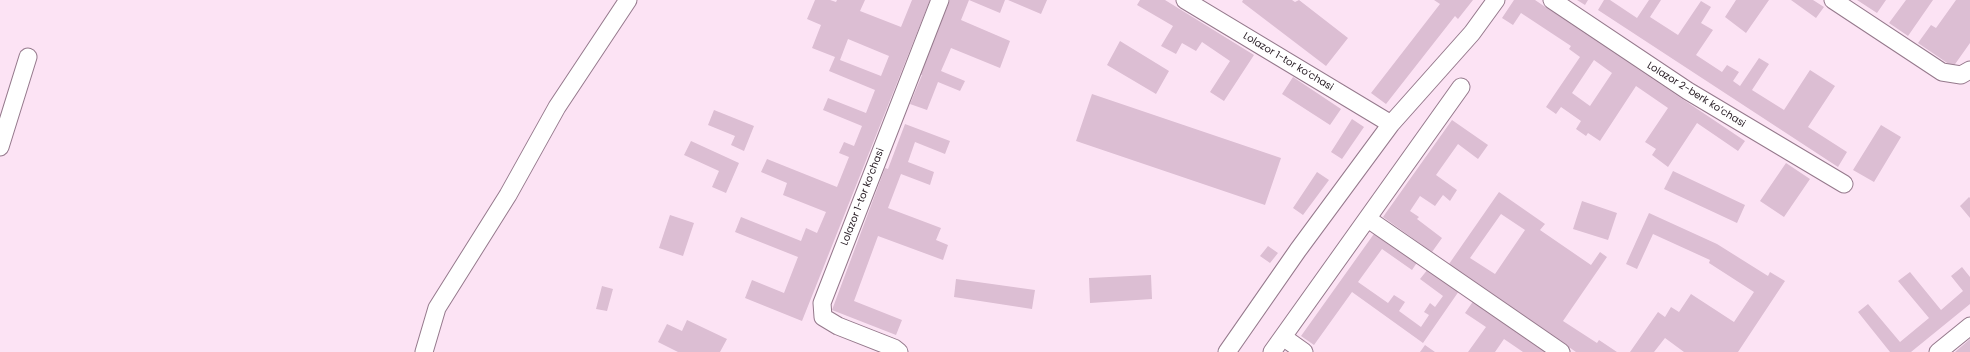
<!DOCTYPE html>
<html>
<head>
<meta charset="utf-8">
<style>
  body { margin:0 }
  canvas { display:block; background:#fce3f4 }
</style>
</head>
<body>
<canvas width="1970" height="352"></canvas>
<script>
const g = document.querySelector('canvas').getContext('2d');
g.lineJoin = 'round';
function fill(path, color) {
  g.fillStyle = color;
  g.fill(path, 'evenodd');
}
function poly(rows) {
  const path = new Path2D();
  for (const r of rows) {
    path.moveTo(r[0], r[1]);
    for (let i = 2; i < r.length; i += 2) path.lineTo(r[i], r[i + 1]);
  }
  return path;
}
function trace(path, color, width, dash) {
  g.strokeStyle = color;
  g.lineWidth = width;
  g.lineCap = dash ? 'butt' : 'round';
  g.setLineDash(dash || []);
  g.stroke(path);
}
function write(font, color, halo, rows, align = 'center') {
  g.font = font + ' Poppins,sans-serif';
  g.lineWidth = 3.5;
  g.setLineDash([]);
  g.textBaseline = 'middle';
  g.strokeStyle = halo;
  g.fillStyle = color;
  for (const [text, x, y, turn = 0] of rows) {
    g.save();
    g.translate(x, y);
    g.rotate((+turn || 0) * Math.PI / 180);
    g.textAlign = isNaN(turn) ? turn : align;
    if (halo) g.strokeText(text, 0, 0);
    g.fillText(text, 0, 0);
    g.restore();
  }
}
fill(poly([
  [815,0,830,0,836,2,837,0,865,0,860,11,901,27,912,0,930,0,802,321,745,298,752,280,784,293,798,257,735,232,741,217,801,241,806,228,817,233,826,212,783,195,787,183,761,172,767,159,837,187,849,157,839,153,844,142,854,146,862,126,823,110,828,98,866,113,875,90,829,71,835,57,812,48,821,25,807,19],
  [848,39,889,56,881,76,840,60],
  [950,0,1005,0,1000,13,969,0,961,20,1010,41,1000,68,951,48,941,71,965,81,960,91,938,82,927,110,910,104,922,75,919,74],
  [1008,0,1047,0,1041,14],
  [1140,0,1165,0,1254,55,1224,101,1210,92,1230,61,1202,42,1196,51,1182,43,1176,54,1161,46,1173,26,1137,5],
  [1243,0,1292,0,1295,2,1299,0,1348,38,1326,66,1242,2],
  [1434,0,1473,0,1458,19,1455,16,1386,104,1371,93,1440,4],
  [1514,0,1535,0,1745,141,1738,151,1697,123,1668,167,1652,155,1656,149,1645,142,1668,108,1636,86,1600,141,1588,133,1586,136,1576,129,1581,121,1561,107,1556,114,1546,107,1580,57,1569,49,1571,46,1521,13,1513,25,1502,18],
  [1594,60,1612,73,1590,106,1572,93],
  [1577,0,1588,0,1585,5],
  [1604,0,1610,0,1637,18,1649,0,1661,0,1650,17,1678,35,1701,1,1711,7,1701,23,1713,30,1696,55,1722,72,1727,65,1739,72,1733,81,1740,86,1759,58,1769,64,1752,90,1784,110,1810,70,1835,86,1808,127,1847,152,1838,167,1598,10],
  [1736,0,1769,0,1746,33,1725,17],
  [1791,0,1813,0,1824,7,1816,18],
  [1857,0,1886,0,1877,13],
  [1906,0,1933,0,1908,36,1889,23],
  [1956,0,1970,0,1970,43,1953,67,1918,43,1931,25,1936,28],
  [1120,41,1169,71,1156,94,1107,65],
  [1293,77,1341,109,1330,125,1282,94],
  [1092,94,1281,158,1265,205,1076,141],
  [714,110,754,126,744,151,731,145,735,136,708,125],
  [1352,119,1364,127,1342,159,1331,152],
  [1452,120,1488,145,1478,159,1458,144,1436,175,1457,190,1450,201,1443,195,1435,206,1420,196,1410,211,1419,217,1417,219,1442,238,1432,252,1383,217],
  [905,124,950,141,945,154,915,142,908,162,934,172,930,185,901,174,888,208,941,228,936,240,948,245,943,260,878,236,854,301,902,320,896,335,832,310,885,168,888,169],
  [1881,125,1901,137,1874,182,1853,170],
  [691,141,739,163,726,193,712,187,719,171,684,155],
  [1786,163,1810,179,1784,217,1760,201],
  [1673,171,1745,205,1737,223,1664,189],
  [1317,172,1329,180,1303,215,1293,208],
  [1499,192,1545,224,1540,230,1591,265,1600,252,1607,257,1563,321,1597,343,1599,340,1617,352,1576,352,1449,264],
  [1501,214,1525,230,1495,274,1470,258],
  [1969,197,1970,198,1970,218,1960,206],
  [1582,201,1617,213,1608,240,1573,229],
  [1649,213,1717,244,1768,276,1770,272,1785,281,1738,352,1684,352,1665,338,1654,352,1630,352,1658,312,1665,317,1671,307,1679,312,1691,294,1734,322,1754,292,1709,263,1710,260,1653,234,1637,269,1626,264],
  [670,215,694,223,683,256,659,248],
  [1376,231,1418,261,1412,270,1382,249,1358,282,1388,303,1394,295,1405,302,1399,311,1421,327,1429,315,1424,312,1430,303,1435,307,1443,296,1420,279,1428,269,1459,291,1423,343,1352,292,1314,345,1301,336],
  [1268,246,1278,253,1270,263,1260,256],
  [1962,267,1970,277,1970,304,1911,352,1890,352,1858,312,1868,304,1900,342,1929,318,1898,281,1910,272,1941,310,1963,291,1951,276],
  [1151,275,1152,299,1090,303,1089,278],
  [956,279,1035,290,1032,309,954,297],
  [602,286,613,289,607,311,596,309],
  [1474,300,1549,352,1523,352,1504,339,1495,352,1468,352,1486,327,1465,313],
  [687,320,727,339,720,352,678,352,658,342,667,324,682,331],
  [1970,339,1970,352,1955,352],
  [1425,345,1435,352,1420,352]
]), '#dcbed3');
const street = poly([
  [1185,0,1391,124],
  [1552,0,1688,91,1844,184],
  [1833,0,1942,72,1961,75,1970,70],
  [0,147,28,57],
  [1368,219,1561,352],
  [1283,337,1304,352],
  [424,352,437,308,508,195,557,107,628,0],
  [899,352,894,348,838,326,823,317,822,303,940,0],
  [1227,352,1298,250,1391,124,1472,33,1496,0],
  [1272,352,1461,87],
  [1938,352,1970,326]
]);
trace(street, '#95798c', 19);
trace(street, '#fff', 17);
write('10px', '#241921', '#fff', [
  ["Lolazor 1-tor ko‘chasi",1288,62,31],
  ["Lolazor 2-berk koʼchasi",1696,95,32],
  ["Lolazor 1-tor ko‘chasi",863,197,-69]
]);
</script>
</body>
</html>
